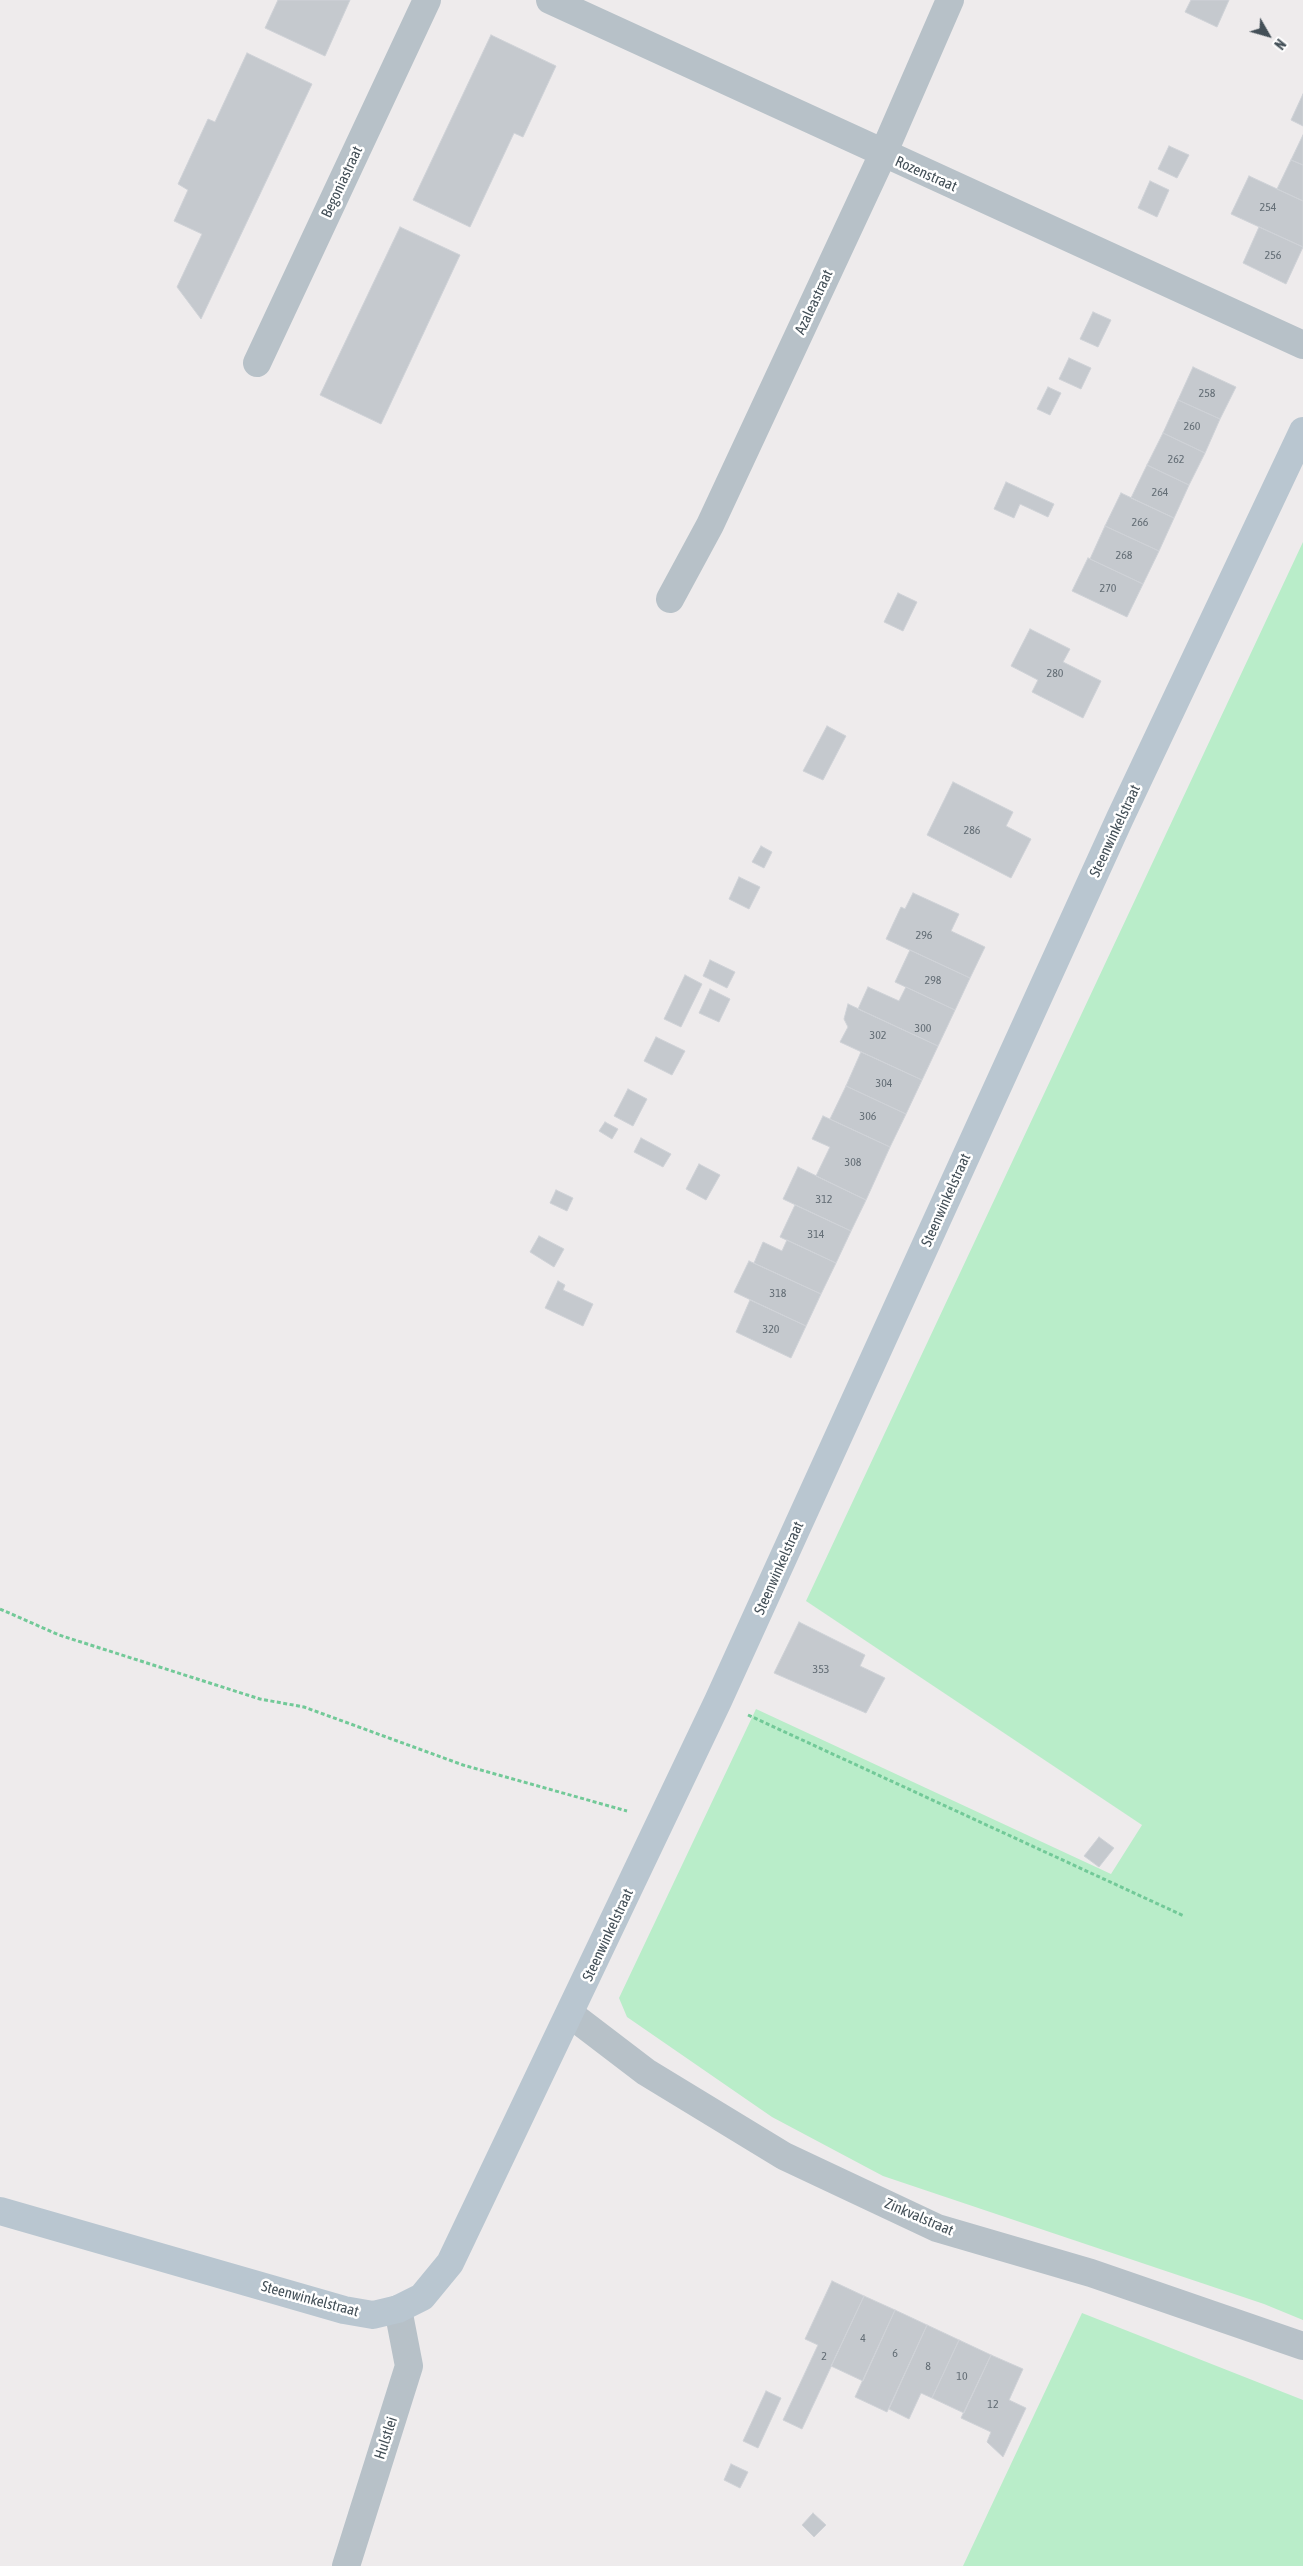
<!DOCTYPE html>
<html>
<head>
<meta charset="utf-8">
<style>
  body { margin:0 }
  #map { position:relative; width:1303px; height:2566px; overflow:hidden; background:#eeebec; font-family:"Asap Condensed",sans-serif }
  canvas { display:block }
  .north { position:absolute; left:1243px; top:10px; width:50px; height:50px; -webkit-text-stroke:4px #fff; paint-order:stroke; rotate:128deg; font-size:14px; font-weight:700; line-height:20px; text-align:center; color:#445058 }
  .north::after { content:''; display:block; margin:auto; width:18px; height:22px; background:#445058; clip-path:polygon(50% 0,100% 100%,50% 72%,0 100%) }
</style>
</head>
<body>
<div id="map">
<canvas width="1303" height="2566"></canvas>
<div class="north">N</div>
</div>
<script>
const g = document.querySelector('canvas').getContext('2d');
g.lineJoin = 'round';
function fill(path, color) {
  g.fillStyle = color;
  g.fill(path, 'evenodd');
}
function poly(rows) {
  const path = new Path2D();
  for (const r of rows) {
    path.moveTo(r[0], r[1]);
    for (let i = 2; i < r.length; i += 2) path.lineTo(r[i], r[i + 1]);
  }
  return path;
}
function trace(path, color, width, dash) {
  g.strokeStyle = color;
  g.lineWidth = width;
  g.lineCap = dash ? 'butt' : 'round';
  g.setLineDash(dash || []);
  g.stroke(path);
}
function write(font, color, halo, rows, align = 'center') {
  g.font = font + ' "Asap Condensed",sans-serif';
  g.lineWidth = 5;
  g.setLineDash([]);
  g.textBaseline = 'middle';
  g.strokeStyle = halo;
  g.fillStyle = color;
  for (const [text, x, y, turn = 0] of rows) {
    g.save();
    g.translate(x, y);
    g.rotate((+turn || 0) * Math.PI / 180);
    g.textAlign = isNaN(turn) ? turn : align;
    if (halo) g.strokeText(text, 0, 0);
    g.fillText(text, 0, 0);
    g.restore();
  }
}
fill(poly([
  [1303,542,1303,2320,1264,2304,883,2176,772,2117,627,2017,619,1998,756,1709,1111,1874,1142,1825,806,1601],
  [1082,2313,1303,2400,1303,2566,963,2566]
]), '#b9edc9');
const building = poly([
  [278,0,350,0,325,56,265,28,278,0],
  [1191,0,1229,0,1217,27,1185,12,1191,0],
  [491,35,556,66,523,137,514,133,470,227,413,200,491,35],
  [247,53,312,84,201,319,177,287,202,234,174,221,188,190,178,184,208,119,215,122,247,53],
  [1303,94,1303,126,1291,120,1303,94],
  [1303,135,1303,165,1291,160,1303,135],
  [1169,146,1189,155,1177,178,1158,169,1169,146],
  [1291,160,1303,165,1303,201,1277,189,1291,160],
  [1249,176,1303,201,1303,247,1231,214,1249,176],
  [1150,181,1169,190,1157,217,1138,208,1150,181],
  [400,227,460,255,381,424,320,395,400,227],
  [1259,227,1303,247,1286,284,1243,263,1259,227],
  [1093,312,1111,320,1098,347,1080,339,1093,312],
  [1069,358,1091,368,1081,389,1059,379,1069,358],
  [1193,367,1236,387,1220,419,1178,400,1193,367],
  [1048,387,1061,393,1050,415,1037,409,1048,387],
  [1178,400,1220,419,1205,453,1163,433,1178,400],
  [1163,433,1205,453,1189,485,1147,465,1163,433],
  [1147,465,1189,485,1174,518,1131,498,1147,465],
  [1006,482,1054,504,1048,517,1020,504,1014,518,994,509,1006,482],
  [1121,493,1174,518,1159,551,1105,526,1121,493],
  [1105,526,1159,551,1143,584,1090,559,1105,526],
  [1088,558,1143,584,1127,617,1072,591,1088,558],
  [898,593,917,602,903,631,884,622,898,593],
  [1030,629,1070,649,1063,662,1101,681,1083,718,1032,692,1038,680,1011,666,1030,629],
  [827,726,846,736,823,780,803,771,827,726],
  [953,782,1013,812,1006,826,1031,839,1011,878,927,835,953,782],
  [761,846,772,852,764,868,752,862,761,846],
  [739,877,760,887,749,909,729,899,739,877],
  [913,893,959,914,951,931,985,947,970,978,886,939,901,907,905,909,913,893],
  [910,950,970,978,955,1010,895,982,910,950],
  [710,960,735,972,727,988,703,976,710,960],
  [685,975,702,984,681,1027,664,1019,685,975],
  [868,987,899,1001,906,987,955,1010,938,1046,858,1009,868,987],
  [710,989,730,999,719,1022,699,1013,710,989],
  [848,1004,938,1046,922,1080,840,1042,848,1027,844,1019,848,1004],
  [656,1037,685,1051,672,1075,644,1061,656,1037],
  [861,1052,922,1080,906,1114,846,1086,861,1052],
  [846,1086,906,1114,890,1147,830,1119,846,1086],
  [628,1089,647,1099,633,1126,614,1116,628,1089],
  [823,1116,890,1147,866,1200,816,1176,830,1147,812,1139,823,1116],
  [605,1122,618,1129,612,1139,599,1131,605,1122],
  [641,1138,671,1154,663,1167,634,1152,641,1138],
  [699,1164,720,1175,706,1200,686,1189,699,1164],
  [798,1167,866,1200,851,1231,783,1199,798,1167],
  [556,1190,573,1198,567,1211,550,1203,556,1190],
  [795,1205,851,1231,836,1263,780,1237,795,1205],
  [539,1236,564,1249,554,1267,530,1252,539,1236],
  [787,1240,836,1263,821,1294,754,1263,763,1242,782,1251,787,1240],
  [749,1261,821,1294,806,1326,734,1292,749,1261],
  [558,1281,565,1285,563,1290,593,1304,583,1326,545,1308,558,1281],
  [750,1300,806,1326,791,1358,736,1332,750,1300],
  [799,1622,865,1655,860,1666,885,1678,866,1713,774,1673,799,1622],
  [1099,1837,1114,1848,1099,1867,1084,1856,1099,1837],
  [832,2281,864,2296,802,2429,783,2420,818,2345,805,2339,832,2281],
  [864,2296,895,2310,863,2381,831,2366,864,2296],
  [895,2310,927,2325,887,2412,855,2397,895,2310],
  [927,2325,959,2340,932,2398,921,2393,909,2419,889,2409,927,2325],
  [959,2340,991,2355,964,2413,932,2398,959,2340],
  [991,2355,1023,2369,1009,2400,1026,2408,1003,2457,987,2442,991,2432,961,2418,991,2355],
  [766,2391,781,2398,758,2448,743,2441,766,2391],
  [731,2464,748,2472,740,2488,724,2480,731,2464],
  [813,2513,826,2525,814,2537,802,2525,813,2513]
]);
fill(building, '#c5c9ce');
trace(building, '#cfd2d7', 1);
trace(poly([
  [0,1609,59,1635,260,1699,304,1707,463,1765,627,1811],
  [748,1715,1184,1916]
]), '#72c998', 3, [4, 2.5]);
trace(poly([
  [550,0,1303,345],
  [257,363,427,0],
  [670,599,710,525,883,154,950,0],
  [570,2014,646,2072,784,2156,937,2228,1091,2273,1303,2346],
  [346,2566,409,2366,398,2309]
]), '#b7c1c8', 28);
trace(poly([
  [0,2211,344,2310,373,2315,398,2309,422,2297,450,2263,718,1701,1120,818,1303,431]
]), '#b9c6d0', 28);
write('12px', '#646e76', null, [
  ["254",1268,207],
  ["256",1273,255],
  ["258",1207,393],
  ["260",1192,426],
  ["262",1176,459],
  ["264",1160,492],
  ["266",1140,522],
  ["268",1124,555],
  ["270",1108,588],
  ["280",1055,673],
  ["286",972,830],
  ["296",924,935],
  ["298",933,980],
  ["300",923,1028],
  ["302",878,1035],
  ["304",884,1083],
  ["306",868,1116],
  ["308",853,1162],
  ["312",824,1199],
  ["314",816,1234],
  ["318",778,1293],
  ["320",771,1329],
  ["353",821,1669],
  ["4",863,2338],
  ["6",895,2353],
  ["2",824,2356],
  ["8",928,2366],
  ["10",962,2376],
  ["12",993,2404]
]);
write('15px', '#445058', '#fff', [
  ["Rozenstraat",926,174,24],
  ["Begoniastraat",342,182,-65],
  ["Azaleastraat",814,302,-65],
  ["Steenwinkelstraat",1115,831,-65],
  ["Steenwinkelstraat",946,1200,-66],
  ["Steenwinkelstraat",779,1568,-66],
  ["Steenwinkelstraat",608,1935,-65],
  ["Zinkvalstraat",919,2217,23],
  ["Steenwinkelstraat",310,2299,15],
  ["Hulstlei",386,2438,-72]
]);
</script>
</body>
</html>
